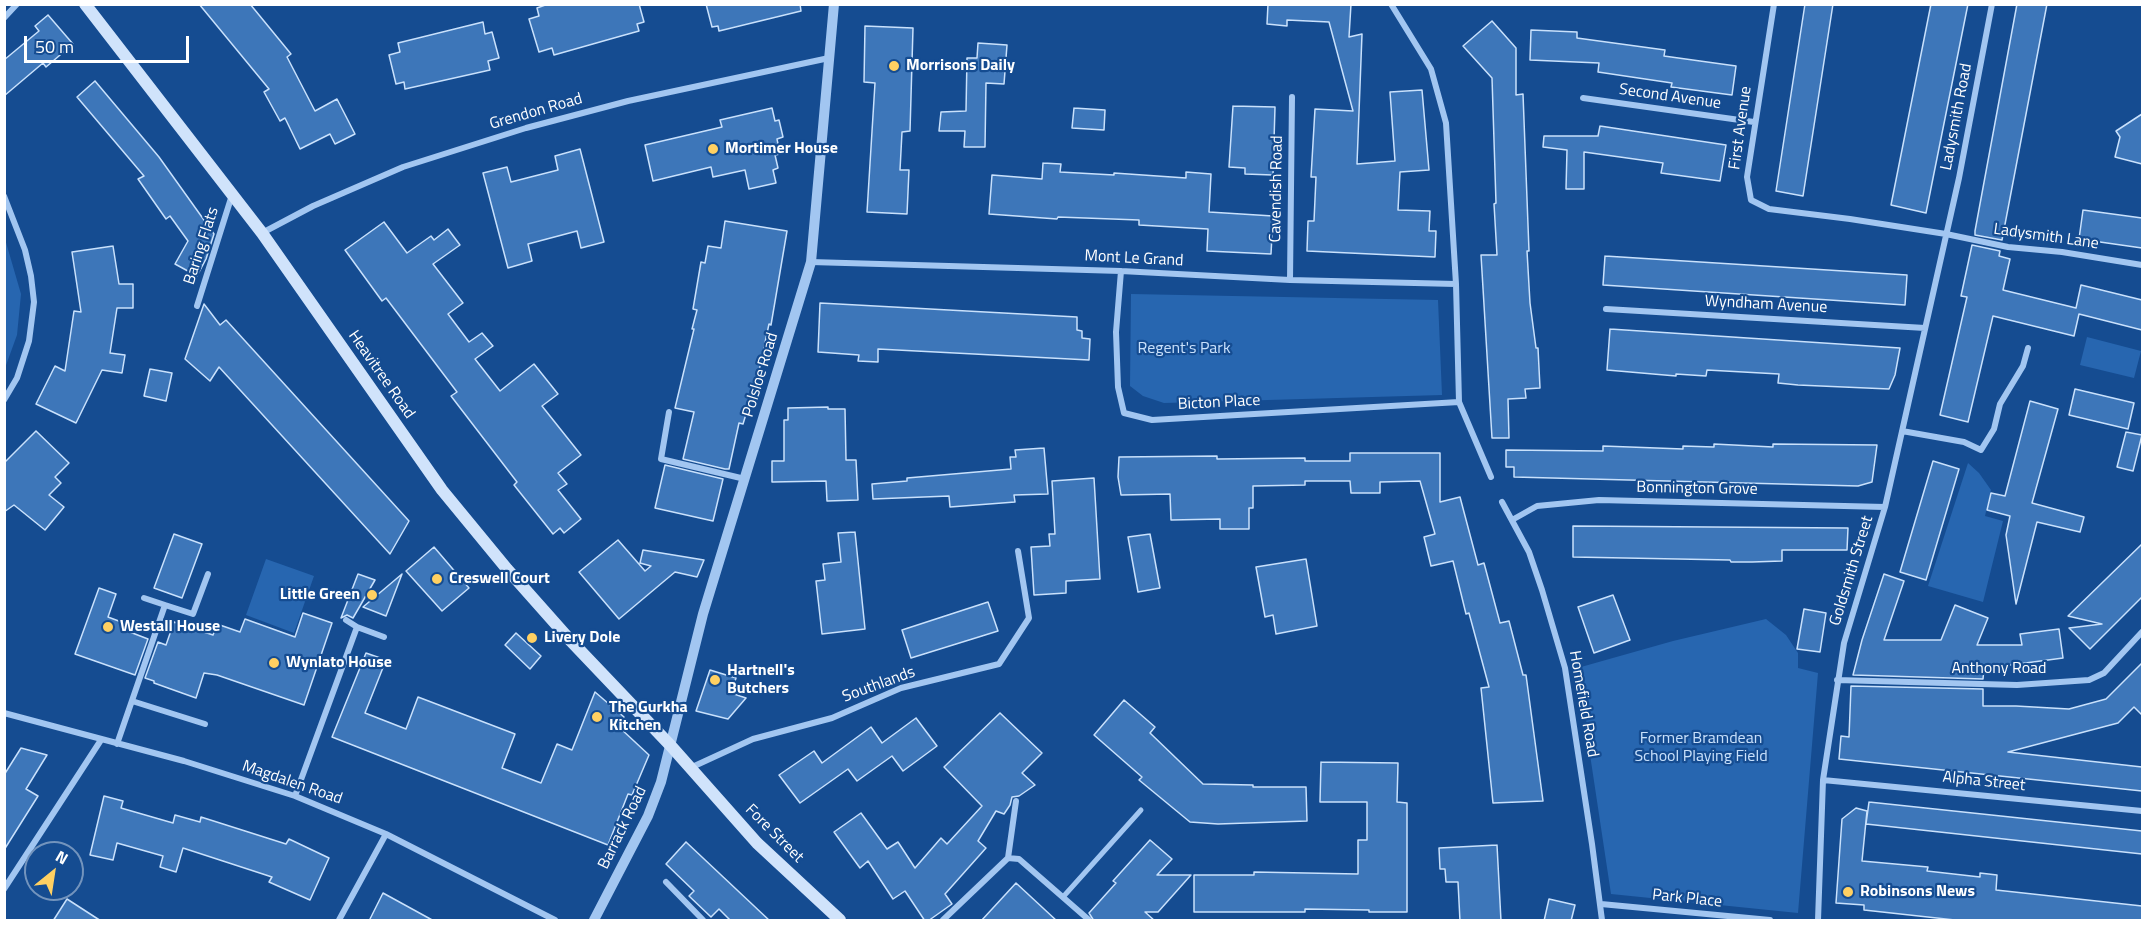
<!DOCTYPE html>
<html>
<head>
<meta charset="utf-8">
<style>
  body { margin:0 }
  #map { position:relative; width:2147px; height:925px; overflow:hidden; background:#154c91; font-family:"Titillium Web",sans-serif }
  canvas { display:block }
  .frame { position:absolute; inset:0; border:6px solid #fff; pointer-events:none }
  .north { position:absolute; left:24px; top:841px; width:60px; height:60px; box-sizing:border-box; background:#154c91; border:2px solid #7394bd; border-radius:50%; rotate:30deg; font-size:16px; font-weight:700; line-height:24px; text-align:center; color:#fff }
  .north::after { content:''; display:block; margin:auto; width:21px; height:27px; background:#ffd062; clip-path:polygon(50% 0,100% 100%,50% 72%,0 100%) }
  .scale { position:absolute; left:24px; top:36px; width:165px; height:27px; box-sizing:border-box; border:3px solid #fff; border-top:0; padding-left:8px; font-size:18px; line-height:21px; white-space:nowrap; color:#fff; -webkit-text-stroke:4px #154c91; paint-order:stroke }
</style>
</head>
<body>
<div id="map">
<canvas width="2147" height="925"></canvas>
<div class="frame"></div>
<div class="north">N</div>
<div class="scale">50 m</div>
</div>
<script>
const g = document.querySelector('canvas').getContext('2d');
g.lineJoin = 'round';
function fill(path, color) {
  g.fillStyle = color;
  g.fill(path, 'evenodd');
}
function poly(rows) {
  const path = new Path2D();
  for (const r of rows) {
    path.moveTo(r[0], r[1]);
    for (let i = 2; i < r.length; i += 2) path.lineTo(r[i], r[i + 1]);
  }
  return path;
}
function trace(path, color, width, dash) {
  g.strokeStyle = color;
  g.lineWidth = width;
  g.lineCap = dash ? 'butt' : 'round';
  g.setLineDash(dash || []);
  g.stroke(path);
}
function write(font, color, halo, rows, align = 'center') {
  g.font = font + ' "Titillium Web",sans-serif';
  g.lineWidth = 4.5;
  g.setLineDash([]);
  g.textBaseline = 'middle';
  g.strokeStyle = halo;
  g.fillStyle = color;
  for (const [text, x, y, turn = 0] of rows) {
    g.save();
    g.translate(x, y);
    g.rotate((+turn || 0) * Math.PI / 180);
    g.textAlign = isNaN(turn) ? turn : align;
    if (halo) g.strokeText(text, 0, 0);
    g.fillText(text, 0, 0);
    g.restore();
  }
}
fill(poly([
  [5,239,21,294,17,335,5,368],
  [1131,294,1438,300,1442,395,1164,403,1143,396,1130,386],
  [2087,337,2141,351,2134,378,2080,365],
  [1968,463,1979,473,1991,490,1985,516,2003,521,1983,602,1928,586],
  [266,559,314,576,294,633,246,615],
  [1766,619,1786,635,1798,653,1798,668,1818,673,1798,913,1611,894,1589,748,1581,667,1673,641]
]), '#2766b0');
const building = poly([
  [199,4,250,4,291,54,287,57,315,111,337,99,355,134,335,144,330,134,300,149,285,118,280,121,264,92,269,89,199,4],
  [548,4,639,4,644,22,637,24,639,31,621,36,554,55,552,48,539,52,529,19,539,16,537,8,548,4],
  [706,4,800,4,801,11,719,31,718,26,712,27,706,4],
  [1268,4,1351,4,1349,37,1362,34,1357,164,1395,161,1390,92,1422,90,1429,170,1400,172,1398,210,1430,211,1429,231,1436,231,1435,257,1307,251,1308,221,1314,221,1316,177,1311,177,1315,109,1353,111,1329,22,1287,20,1287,26,1267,24,1268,4],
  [1805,4,1833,4,1803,196,1776,191,1805,4],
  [1931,4,1968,4,1926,213,1891,205,1931,4],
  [2017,4,2047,4,2002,240,1975,235,1975,231,2017,4],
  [48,15,73,44,46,67,43,63,4,96,4,60,39,31,35,26,48,15],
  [1492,21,1516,48,1516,95,1523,94,1529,251,1527,251,1530,303,1536,348,1538,348,1540,388,1525,389,1526,398,1508,399,1509,438,1492,438,1481,255,1497,255,1494,204,1496,203,1492,78,1463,46,1492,21],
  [483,22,485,34,492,32,499,58,488,61,490,70,405,89,404,82,396,84,389,55,400,52,398,43,483,22],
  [865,26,913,28,910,131,902,132,900,170,909,170,907,214,867,212,875,83,864,82,865,26],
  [1531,30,1577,32,1577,38,1665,50,1664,56,1736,66,1732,95,1671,87,1672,83,1598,72,1599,63,1530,60,1531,30],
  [978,43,1007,45,1004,84,986,83,985,147,964,147,965,131,939,131,941,112,966,111,967,58,977,58,978,43],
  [95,81,159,157,214,234,206,259,197,276,175,264,188,241,170,216,166,219,138,179,144,176,77,97,95,81],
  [1233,106,1275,107,1273,175,1245,174,1245,168,1229,167,1233,106],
  [772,108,775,121,779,120,783,137,777,139,780,154,775,155,778,168,773,170,776,183,749,189,745,170,713,177,711,167,653,181,645,145,722,127,720,120,772,108],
  [1074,108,1105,110,1104,130,1072,128,1074,108],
  [2142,114,2142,164,2115,157,2120,137,2116,131,2142,114],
  [1600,126,1726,145,1720,181,1661,173,1663,163,1584,152,1584,189,1566,189,1567,150,1543,147,1544,136,1598,136,1600,126],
  [580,149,604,242,581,248,577,231,528,244,532,261,508,268,483,173,507,167,511,182,558,170,555,156,580,149],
  [1043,163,1061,164,1060,172,1114,175,1114,173,1186,178,1186,172,1211,174,1209,212,1273,216,1271,254,1207,251,1208,229,1139,225,1139,220,1058,217,1057,219,989,214,992,175,1042,179,1043,163],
  [2083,210,2142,218,2142,248,2079,239,2083,210],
  [725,221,787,231,771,325,769,324,759,371,743,424,739,423,729,469,725,469,683,459,694,412,675,408,694,329,692,329,697,310,693,309,701,262,705,263,708,246,721,248,725,221],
  [384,222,407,253,431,236,434,240,448,229,460,245,433,264,463,303,448,314,469,342,482,333,493,346,475,359,500,391,534,364,558,394,542,406,581,455,558,473,567,484,558,490,581,519,564,533,560,528,553,534,514,485,517,482,451,396,457,392,386,298,382,301,345,250,384,222],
  [1972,245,2000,251,1999,256,2010,259,2003,290,2076,308,2081,285,2142,300,2142,330,2079,314,2074,336,1993,316,1968,422,1940,415,1967,297,1961,296,1972,245],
  [113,246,119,284,133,284,133,308,117,308,110,353,125,355,122,373,102,370,76,423,36,404,55,366,65,371,74,311,81,312,72,252,113,246],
  [1605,256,1907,275,1905,305,1603,285,1605,256],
  [820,303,1077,317,1077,330,1082,331,1082,338,1090,339,1089,360,878,349,878,362,858,361,859,355,818,352,820,303],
  [204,304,220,325,226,320,409,521,390,554,219,367,210,381,185,359,204,304],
  [1610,329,1671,333,1900,348,1895,375,1889,389,1798,385,1778,383,1779,374,1707,370,1706,376,1676,374,1676,376,1607,370,1610,329],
  [150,369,172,373,166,401,144,396,150,369],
  [2075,389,2134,403,2128,429,2069,415,2075,389],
  [2030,401,2058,409,2032,503,2084,517,2080,532,2037,522,2016,604,2006,535,2010,516,1987,510,1991,493,2005,496,2030,401],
  [828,407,828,409,845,409,846,460,856,460,858,500,827,501,826,481,772,482,772,461,784,461,784,420,788,420,788,408,828,407],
  [36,431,69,463,55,477,61,483,49,495,64,507,45,530,14,505,4,512,4,463,36,431],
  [2126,432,2142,435,2133,471,2117,467,2126,432],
  [1714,444,1773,447,1773,444,1877,445,1872,482,1858,486,1514,477,1514,467,1506,467,1506,450,1603,451,1603,446,1683,449,1683,446,1714,447,1714,444],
  [1044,448,1048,494,1014,495,1015,502,950,507,949,496,873,499,872,484,907,481,907,478,1011,469,1010,457,1016,457,1015,450,1044,448],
  [1350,453,1440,453,1440,502,1460,497,1478,565,1484,563,1500,623,1509,621,1523,675,1526,675,1543,801,1493,803,1481,688,1489,687,1469,613,1466,614,1453,561,1431,566,1424,537,1435,534,1420,481,1380,482,1380,493,1351,493,1350,481,1305,481,1305,485,1253,486,1253,508,1249,508,1249,529,1220,529,1220,519,1171,520,1170,494,1121,495,1118,477,1119,457,1217,456,1217,459,1305,458,1305,461,1350,461,1350,453],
  [1933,461,1959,469,1926,580,1900,572,1933,461],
  [665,465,723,479,713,521,655,508,665,465],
  [1094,478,1100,579,1066,581,1066,593,1034,595,1031,547,1050,546,1049,534,1055,534,1052,481,1094,478],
  [1573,526,1848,528,1847,550,1782,550,1782,561,1752,562,1731,562,1730,560,1573,557,1573,526],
  [855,532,865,629,822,634,816,581,825,580,823,564,841,562,838,533,855,532],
  [174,534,202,544,182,598,154,588,174,534],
  [1150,534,1160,588,1138,592,1128,537,1150,534],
  [618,540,645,571,651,566,640,563,643,550,704,560,697,577,675,572,619,619,579,572,618,540],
  [2142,544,2142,597,2090,649,2069,628,2102,624,2068,616,2142,544],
  [434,547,469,588,442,611,406,571,434,547],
  [1306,559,1317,626,1276,634,1273,615,1265,617,1256,567,1306,559],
  [358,574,375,580,353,618,347,615,341,618,358,574],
  [402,574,386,616,363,607,402,574],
  [1884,574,1904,581,1884,640,1941,640,1955,605,1988,618,1977,645,2022,645,2020,634,2059,629,2063,658,2003,666,2003,668,1984,668,1983,679,1853,675,1862,640,1884,574],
  [99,588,116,594,108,617,124,623,122,629,148,639,135,675,75,654,99,588],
  [1613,595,1630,640,1594,653,1578,607,1613,595],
  [988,602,998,631,911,658,902,630,988,602],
  [1804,609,1826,613,1820,652,1797,649,1804,609],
  [303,613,332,623,304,705,217,675,204,673,196,698,154,683,154,681,145,678,158,642,166,645,174,622,213,635,217,624,240,632,245,619,295,637,303,613],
  [516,633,541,656,530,669,505,645,516,633],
  [366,653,386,660,365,713,406,729,418,697,515,734,502,768,541,783,557,744,572,750,595,692,624,717,620,728,649,755,632,795,628,794,608,845,332,737,366,653],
  [2142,663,2142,715,2134,707,2118,723,2008,752,2142,767,2142,791,1839,759,1841,736,1849,737,1851,686,1983,689,1983,706,2016,706,2069,709,2106,699,2142,663],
  [710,670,736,678,731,693,746,698,728,719,696,711,710,670],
  [1124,700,1155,727,1150,733,1203,784,1253,785,1253,787,1306,787,1307,821,1218,824,1190,822,1139,780,1142,777,1094,735,1124,700],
  [1000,713,1042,753,1022,773,1035,785,1019,796,1012,797,1010,805,1004,814,996,811,978,841,986,848,945,894,952,904,928,921,925,921,905,891,893,899,868,861,860,868,834,832,861,813,887,849,898,842,915,868,941,838,947,844,982,806,944,767,1000,713],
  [916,718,937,746,903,771,892,756,857,781,848,769,800,803,779,775,814,751,822,763,871,727,882,743,916,718],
  [21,748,47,755,26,789,38,796,4,850,4,775,21,748],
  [1321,762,1398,763,1397,802,1407,803,1407,912,1369,912,1369,910,1305,909,1305,912,1194,912,1194,875,1254,875,1254,872,1358,874,1358,840,1367,840,1367,802,1320,802,1321,762],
  [104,796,123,801,121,808,173,823,175,815,200,822,201,817,286,844,289,839,329,858,310,900,269,882,272,877,183,848,176,872,160,867,163,856,117,843,113,860,90,855,104,796],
  [1869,802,2142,831,2142,854,1866,824,1869,802],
  [1856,808,1867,811,1862,861,1928,867,1927,871,1980,877,1980,873,1997,875,1996,890,2142,906,2142,921,1964,921,1864,910,1864,905,1836,903,1842,819,1856,808],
  [1150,840,1172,859,1157,875,1191,875,1158,912,1145,912,1155,921,1094,921,1089,913,1116,883,1113,881,1150,840],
  [686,842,770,921,731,921,719,909,711,917,689,896,694,891,666,864,686,842],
  [1497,845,1501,921,1460,921,1458,882,1446,882,1445,869,1440,869,1439,848,1497,845],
  [1016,883,1057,921,981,921,1016,883],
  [383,893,434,921,369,921,383,893],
  [67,899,101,921,53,921,67,899],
  [1549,899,1575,905,1571,921,1544,921,1549,899]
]);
fill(building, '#3d76b9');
trace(building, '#c9e1fc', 1.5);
trace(poly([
  [1063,897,1141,810]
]), '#a2c6f1', 5);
trace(poly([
  [1391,4,1431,69,1446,123,1456,284,1459,402,1491,477],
  [1774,4,1747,177,1751,200,1769,209,1850,219,1946,234,2008,247,2062,252,2142,265],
  [4,18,17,4],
  [1583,98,1754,122],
  [4,196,25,250,31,276,34,302,29,341,17,378,4,400],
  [262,233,313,206,403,167,526,128,628,101,829,58],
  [811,262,1121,271,1290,280,1456,284],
  [1121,271,1116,332,1118,387,1124,413,1152,420,1459,402],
  [1290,280,1292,97],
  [197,306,232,195],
  [1606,309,1925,328],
  [669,412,661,459,745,479],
  [1902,431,1964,442,1981,450,1994,429,2000,404,2023,366,2028,348],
  [1502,502,1529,552,1542,590,1565,668,1592,844,1602,920],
  [1512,520,1537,506,1599,500,1885,507],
  [144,598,165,605],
  [346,620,357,627,384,637],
  [1837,680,2017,685,2089,680,2104,673,2142,632],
  [132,701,205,724],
  [4,713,184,761,295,796,386,834,555,920],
  [117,744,165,605,193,614,208,574],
  [690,768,753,739,832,718,901,688,999,664,1029,618,1018,551],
  [1823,780,2142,811],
  [295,796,357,627],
  [1008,858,1019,859,1089,920],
  [666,882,703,920],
  [4,889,101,740],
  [1601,904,1770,920],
  [339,920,386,834],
  [943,920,1008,858,1016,801],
  [1818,920,1823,780,1844,643,1885,507,1959,178,1992,4]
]), '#a2c6f1', 6);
trace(poly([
  [594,920,648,816,661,782,703,614,811,262,834,4]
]), '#a2c6f1', 10);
trace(poly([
  [85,4,262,233,442,490,507,569,570,640,671,746,757,843,840,920]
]), '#d0e3fb', 12);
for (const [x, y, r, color] of [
  [894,66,6,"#ffd062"],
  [713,149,6,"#ffd062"],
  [437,579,6,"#ffd062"],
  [372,595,6,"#ffd062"],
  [108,627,6,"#ffd062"],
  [532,638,6,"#ffd062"],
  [274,663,6,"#ffd062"],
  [715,680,6,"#ffd062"],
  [597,717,6,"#ffd062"],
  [1848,892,6,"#ffd062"]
]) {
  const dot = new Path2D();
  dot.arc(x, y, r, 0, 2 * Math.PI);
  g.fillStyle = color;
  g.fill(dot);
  trace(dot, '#154c91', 2);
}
write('bold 16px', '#fff', '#154c91', [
  ["Morrisons Daily",906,66],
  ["Mortimer House",725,149],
  ["Creswell Court",449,579],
  ["Little Green",360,595,"right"],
  ["Westall House",120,627],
  ["Livery Dole",544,638],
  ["Wynlato House",286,663],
  ["Hartnell's",727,671],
  ["Butchers",727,689],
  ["The Gurkha",609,708],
  ["Kitchen",609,726],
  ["Robinsons News",1860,892]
], 'left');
write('16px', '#fff', '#154c91', [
  ["Second Avenue",1670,97,8],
  ["Grendon Road",536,112,-16],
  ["Ladysmith Road",1957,117,-79],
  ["First Avenue",1741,128,-82],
  ["Cavendish Road",1277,189,-89],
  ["Ladysmith Lane",2046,237,8],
  ["Baring Flats",202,246,-72],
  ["Mont Le Grand",1134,259,3],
  ["Wyndham Avenue",1766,305,3],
  ["Heavitree Road",381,375,55],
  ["Polsloe Road",761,375,-73],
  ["Bicton Place",1219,403,-3],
  ["Bonnington Grove",1697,489,1],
  ["Goldsmith Street",1852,571,-73],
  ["Anthony Road",1999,669],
  ["Southlands",879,685,-20],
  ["Homefield Road",1583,704,80],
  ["Alpha Street",1984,782,6],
  ["Magdalen Road",292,783,19],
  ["Barrack Road",623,828,-64],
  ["Fore Street",774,834,45],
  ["Park Place",1687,899,6]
]);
write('16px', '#c9e1fc', '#154c91', [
  ["Regent's Park",1184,349],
  ["Former Bramdean",1701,739],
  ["School Playing Field",1701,757]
]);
</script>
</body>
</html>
